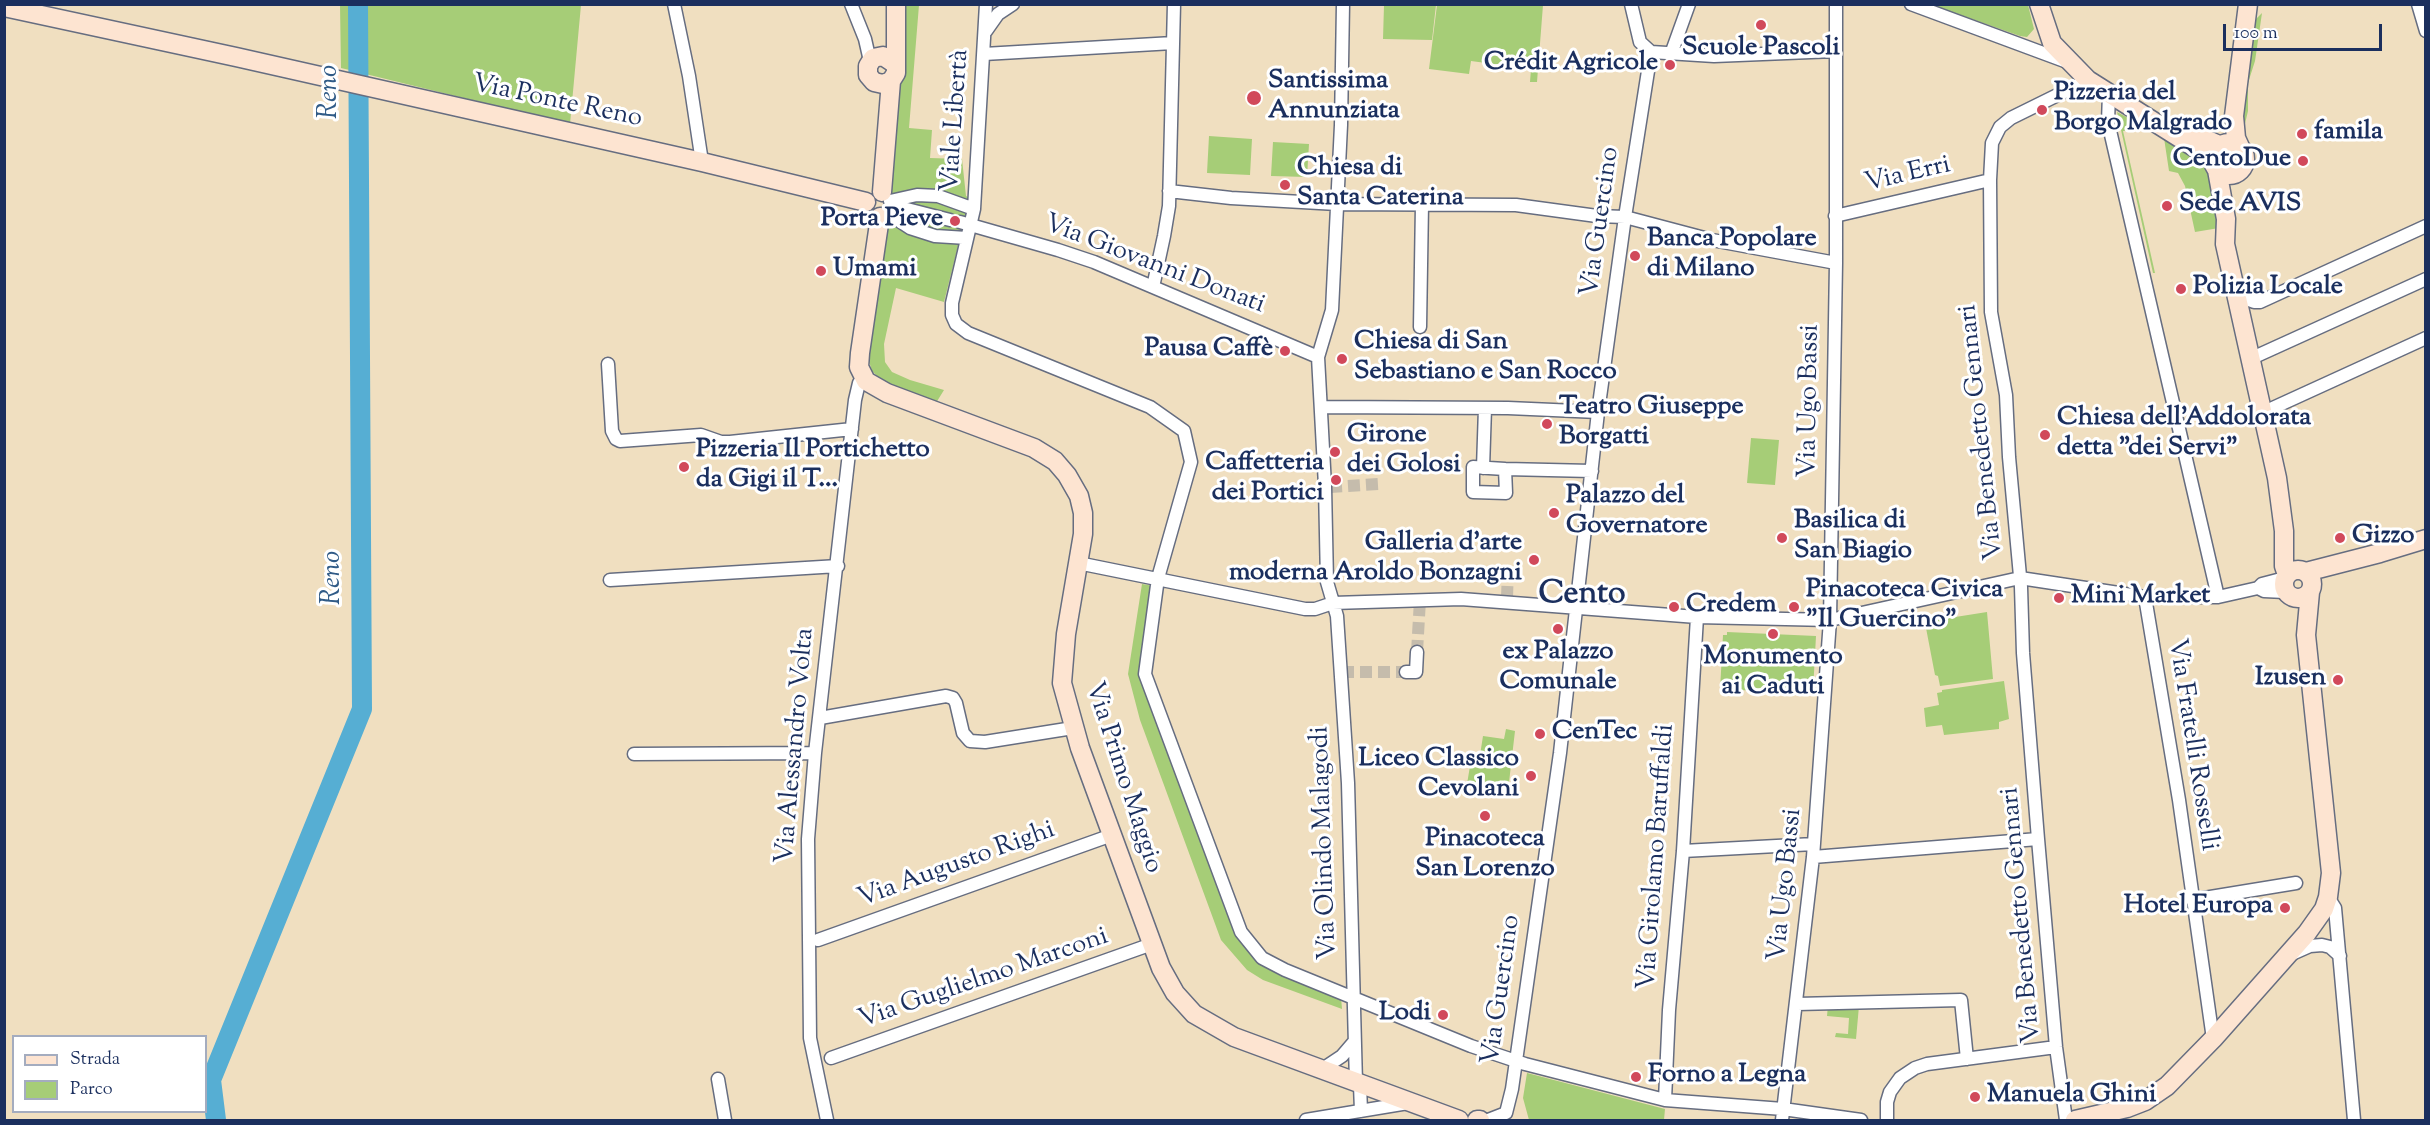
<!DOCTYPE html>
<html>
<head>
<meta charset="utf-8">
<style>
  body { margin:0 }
  #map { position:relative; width:2430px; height:1125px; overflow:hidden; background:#f0dfc0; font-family:"Sorts Mill Goudy",serif }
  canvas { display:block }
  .frame { position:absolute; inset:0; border:6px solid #1b2f5e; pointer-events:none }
  .legend { position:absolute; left:12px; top:1035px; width:195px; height:78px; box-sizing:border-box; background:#fff; border:2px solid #a4acbf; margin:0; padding:8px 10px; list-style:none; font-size:18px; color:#1b2f5e }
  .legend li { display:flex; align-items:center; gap:12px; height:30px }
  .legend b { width:30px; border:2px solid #a4acbf }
  .scale { position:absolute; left:2223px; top:24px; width:159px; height:27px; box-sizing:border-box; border:3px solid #1b2f5e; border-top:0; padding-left:8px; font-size:18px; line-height:21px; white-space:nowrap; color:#1b2f5e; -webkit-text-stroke:4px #fff; paint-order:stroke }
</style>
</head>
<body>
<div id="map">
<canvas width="2430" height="1125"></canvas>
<div class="frame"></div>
<ul class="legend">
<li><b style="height:8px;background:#fde4d1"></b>Strada</li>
<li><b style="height:16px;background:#a6cd77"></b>Parco</li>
</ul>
<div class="scale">100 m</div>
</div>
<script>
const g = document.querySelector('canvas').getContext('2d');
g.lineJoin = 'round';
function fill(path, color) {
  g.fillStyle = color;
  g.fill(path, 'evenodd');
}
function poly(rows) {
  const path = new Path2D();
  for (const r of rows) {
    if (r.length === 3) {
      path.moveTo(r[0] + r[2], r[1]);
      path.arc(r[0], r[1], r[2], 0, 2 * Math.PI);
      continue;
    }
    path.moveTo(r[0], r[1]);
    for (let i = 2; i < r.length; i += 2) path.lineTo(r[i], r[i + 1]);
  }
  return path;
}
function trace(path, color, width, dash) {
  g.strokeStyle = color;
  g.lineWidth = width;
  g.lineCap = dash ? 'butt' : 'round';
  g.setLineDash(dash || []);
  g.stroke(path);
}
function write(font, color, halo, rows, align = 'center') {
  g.font = font + ' "Sorts Mill Goudy",serif';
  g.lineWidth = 6;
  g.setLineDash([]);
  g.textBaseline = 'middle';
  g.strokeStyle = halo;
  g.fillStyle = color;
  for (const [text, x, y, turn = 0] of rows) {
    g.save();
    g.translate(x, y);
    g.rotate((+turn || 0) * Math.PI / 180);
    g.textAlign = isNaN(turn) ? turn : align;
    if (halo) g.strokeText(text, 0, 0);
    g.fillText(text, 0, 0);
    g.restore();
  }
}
fill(poly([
  [340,5,581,5,570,124,341,68],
  [902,5,919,5,909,128,932,130,930,158,962,159,966,196,970,198,944,302,896,288,884,344,885,362,892,372,910,380,944,390,936,403,896,388,881,380,872,371,868,358,888,216,892,206,890,197],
  [1384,5,1436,5,1432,40,1383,39],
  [1437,5,1543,5,1537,82,1530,82,1531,69,1471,61,1469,74,1429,69],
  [1932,5,2028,5,2034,29,2027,37,2020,36],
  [2262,13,2255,61,2248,83,2248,111,2244,128,2241,130,2254,21],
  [2117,112,2134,121,2129,131,2123,131,2155,273,2153,273],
  [1209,136,1252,139,1250,175,1207,173],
  [2164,138,2204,163,2210,179,2219,228,2195,232,2185,186,2178,173,2169,171],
  [1273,142,1309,144,1307,177,1271,176],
  [1751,438,1779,440,1775,485,1747,483],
  [1142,584,1154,586,1142,671,1154,715,1235,934,1262,965,1279,975,1341,997,1342,1009,1263,980,1247,970,1221,940,1140,720,1128,674],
  [1987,612,1993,679,1940,686,1938,676,1935,675,1926,628,1931,626,1930,621],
  [1727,632,1816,636,1813,691,1720,690,1723,635,1727,635],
  [2004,681,2009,719,1999,722,1999,729,1944,735,1942,725,1926,727,1924,708,1939,705,1937,693,1942,692,1942,690],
  [1506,729,1515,731,1508,791,1467,784,1472,754,1480,755,1483,736,1504,739],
  [1828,1005,1859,1006,1856,1039,1835,1037,1836,1033,1848,1034,1849,1018,1827,1016],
  [1527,1073,1665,1109,1664,1120,1529,1120,1523,1098]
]), '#a6cd77');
trace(poly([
  [216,1120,211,1080,362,709,358,4]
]), '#56aed3', 20);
trace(poly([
  [1330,487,1379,484],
  [1507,598,1508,568],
  [1417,652,1420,600],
  [1342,672,1406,672]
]), '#c5bcac', 12, [12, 6]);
const street = poly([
  [674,4,689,76,702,162],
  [851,4,865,39,870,61],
  [986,4,974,209,952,303,952,315,956,324,968,333,1150,407,1184,431,1191,462,1158,578,1145,674,1241,932,1262,958,1285,970,1471,1046,1525,1064,1665,1100,1783,1109,1861,1120],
  [1343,4,1341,125,1332,310,1318,357,1325,486,1327,582,1337,616,1348,783,1356,1083],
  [1631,4,1640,42,1651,52,1714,56,1835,51],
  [1911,4,2070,63],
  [2418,4,2426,31],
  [986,31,998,14,1013,4],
  [984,54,1173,43],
  [1671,54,1689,4],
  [2109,93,2108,122,2218,597],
  [1169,191,1231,198,1337,204,1516,205,1597,216,1625,217,1712,240,1836,263],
  [890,201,917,195,938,196,974,209],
  [899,207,950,220],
  [887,213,910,228,935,236,967,238],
  [1835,216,1990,180],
  [960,222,1058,250,1094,262,1318,357],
  [1153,287,1164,236,1169,206,1174,4],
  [2238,296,2254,302,2260,302,2426,226],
  [1420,327,1422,204],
  [2252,358,2426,279],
  [608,364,612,431,616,439,620,441,701,435,721,442,730,442,852,429],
  [1321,407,1508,408,1598,412],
  [2264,412,2426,338],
  [1473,467,1505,469,1506,493,1473,492,1473,467],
  [1483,468,1485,408],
  [1505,469,1592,471],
  [1078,563,1305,609,1315,609,1333,603,1461,599,1697,617,1830,620,2020,578,2145,597,2218,597,2258,588,2262,584,2285,578],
  [610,580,838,566],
  [2258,588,2264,591,2285,592],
  [2145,597,2179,800,2213,1039],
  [1406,672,1416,672,1417,652],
  [820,718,946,696,953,698,956,703,963,733,970,741,985,742,1073,728],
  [634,754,815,753],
  [1683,851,1814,844],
  [1813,857,2038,839],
  [2328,897,2335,908,2354,1120],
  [2192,900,2296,883],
  [818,940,1112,835],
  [2292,954,2310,946,2322,945,2330,947,2340,956],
  [1797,1004,1961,1000,1967,1059],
  [831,1058,1152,944],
  [1321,1070,1342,1056,1354,1042],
  [718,1079,725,1120],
  [1360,1085,1361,1111],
  [1665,1100,1669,1010,1683,851,1697,617],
  [827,1120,810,1038,808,839,815,753,855,400,859,383,863,377],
  [1306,1120,1408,1103],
  [1488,1120,1506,1113,1512,1089,1560,753,1598,412,1625,217,1651,52],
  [1782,1120,1813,857,1830,620,1836,263,1836,4],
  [1887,1120,1887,1102,1890,1092,1900,1078,1915,1068,1927,1064,2056,1047],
  [2066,1120,2056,1047,2038,839,2023,653,2021,587,2009,457,2006,395,1991,312,1990,180,1992,143,2000,127,2011,118,2088,80]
]);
const secondary = poly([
  [2039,4,2052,43,2088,80,2213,159],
  [4,7,236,57,702,162,866,202],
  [895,64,883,56,873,58,868,66,868,75,874,82,883,84,891,81,896,73,896,4],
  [2190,132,2221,146],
  [2229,159,16],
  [2241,149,2236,138,2234,116,2248,4],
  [2217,170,2226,219,2225,244,2277,478,2284,531,2284,566,2287,575],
  [882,192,891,81],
  [880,217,860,353,859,367,866,381,887,393,1034,448,1055,461,1067,475,1079,496,1083,513,1083,534,1066,634,1062,683,1080,748,1161,968,1175,993,1194,1014,1234,1037,1459,1120],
  [2298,584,14],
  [2306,572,2380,553,2426,539],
  [1477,1120,1480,1120],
  [2075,1120,2127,1108,2145,1101,2167,1086,2213,1039,2307,933,2324,909,2328,897,2331,873,2306,635,2310,592]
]);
trace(street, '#666d80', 15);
trace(secondary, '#666d80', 21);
trace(street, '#fff', 12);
trace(secondary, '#fde4d1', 18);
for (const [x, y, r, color] of [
  [1761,25,6,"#d1495b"],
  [1670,65,6,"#d1495b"],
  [1254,98,8,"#d1495b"],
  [2042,110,6,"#d1495b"],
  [2302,134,6,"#d1495b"],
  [2303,161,6,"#d1495b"],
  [1285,185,6,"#d1495b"],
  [2167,206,6,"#d1495b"],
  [955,221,6,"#d1495b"],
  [1635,256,6,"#d1495b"],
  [821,271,6,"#d1495b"],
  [2181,289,6,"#d1495b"],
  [1285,351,6,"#d1495b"],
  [1342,359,6,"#d1495b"],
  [1547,424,6,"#d1495b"],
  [2045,435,6,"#d1495b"],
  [1335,452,6,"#d1495b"],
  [684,467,6,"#d1495b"],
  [1336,480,6,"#d1495b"],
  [1554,513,6,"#d1495b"],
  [1782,538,6,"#d1495b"],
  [2340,538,6,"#d1495b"],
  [1534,560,6,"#d1495b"],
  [2059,598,6,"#d1495b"],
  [1674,607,6,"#d1495b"],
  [1794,607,6,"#d1495b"],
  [1558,629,6,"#d1495b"],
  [1773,634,6,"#d1495b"],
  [2338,680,6,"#d1495b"],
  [1540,734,6,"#d1495b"],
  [1531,776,6,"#d1495b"],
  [1485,816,6,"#d1495b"],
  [2285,908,6,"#d1495b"],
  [1443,1015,6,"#d1495b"],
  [1636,1077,6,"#d1495b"],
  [1975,1097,6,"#d1495b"]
]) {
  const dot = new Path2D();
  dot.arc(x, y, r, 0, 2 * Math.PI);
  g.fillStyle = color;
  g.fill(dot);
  trace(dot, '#fff', 2);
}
write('bold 26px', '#1b2f5e', '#fff', [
  ["Scuole Pascoli",1761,50,"center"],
  ["Crédit Agricole",1658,65,"right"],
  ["Santissima",1268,83],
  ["Annunziata",1268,113],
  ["Pizzeria del",2054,95],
  ["Borgo Malgrado",2054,125],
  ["famila",2314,134],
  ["CentoDue",2291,161,"right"],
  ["Chiesa di",1297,170],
  ["Santa Caterina",1297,200],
  ["Sede AVIS",2179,206],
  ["Porta Pieve",943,221,"right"],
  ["Banca Popolare",1647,241],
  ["di Milano",1647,271],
  ["Umami",833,271],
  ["Polizia Locale",2193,289],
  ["Chiesa di San",1354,344],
  ["Sebastiano e San Rocco",1354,374],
  ["Pausa Caffè",1273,351,"right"],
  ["Teatro Giuseppe",1559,409],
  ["Borgatti",1559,439],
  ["Chiesa dell'Addolorata",2057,420],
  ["detta \"dei Servi\"",2057,450],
  ["Girone",1347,437],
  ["dei Golosi",1347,467],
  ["Pizzeria Il Portichetto",696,452],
  ["da Gigi il T...",696,482],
  ["Caffetteria",1324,465,"right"],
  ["dei Portici",1324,495,"right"],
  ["Palazzo del",1566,498],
  ["Governatore",1566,528],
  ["Basilica di",1794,523],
  ["San Biagio",1794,553],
  ["Gizzo",2352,538],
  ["Galleria d'arte",1522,545,"right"],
  ["moderna Aroldo Bonzagni",1522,575,"right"],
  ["Pinacoteca Civica",1806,592],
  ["\"Il Guercino\"",1806,622],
  ["Mini Market",2071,598],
  ["Credem",1686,607],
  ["ex Palazzo",1558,654,"center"],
  ["Comunale",1558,684,"center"],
  ["Monumento",1773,659,"center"],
  ["ai Caduti",1773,689,"center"],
  ["Izusen",2326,680,"right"],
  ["CenTec",1552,734],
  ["Liceo Classico",1519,761,"right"],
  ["Cevolani",1519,791,"right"],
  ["Pinacoteca",1485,841,"center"],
  ["San Lorenzo",1485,871,"center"],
  ["Hotel Europa",2273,908,"right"],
  ["Lodi",1431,1015,"right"],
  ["Forno a Legna",1648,1077],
  ["Manuela Ghini",1987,1097]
], 'left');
write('26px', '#1b2f5e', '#fff', [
  ["Via Ponte Reno",557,103,12],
  ["Viale Libertà",957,121,-86],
  ["Via Erri",1908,176,-13],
  ["Via Guercino",1602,222,-82],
  ["Via Giovanni Donati",1154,266,21],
  ["Via Ugo Bassi",1811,401,-89],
  ["Via Benedetto Gennari",1983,432,-96],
  ["Via Fratelli Rosselli",2191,745,81],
  ["Via Alessandro Volta",797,746,-85],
  ["Via Primo Maggio",1122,778,72],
  ["Via Olindo Malagodi",1326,843,-92],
  ["Via Girolamo Baruffaldi",1658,857,-86],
  ["Via Augusto Righi",957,866,-20],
  ["Via Ugo Bassi",1787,885,-84],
  ["Via Benedetto Gennari",2023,915,-95],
  ["Via Guglielmo Marconi",984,980,-19],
  ["Via Guercino",1503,990,-82]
]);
write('italic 27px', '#305b87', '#fff', [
  ["Reno",331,92,-90],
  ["Reno",334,578,-90]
]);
write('bold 32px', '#1b2f5e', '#fff', [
  ["Cento",1582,597]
]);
</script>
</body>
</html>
